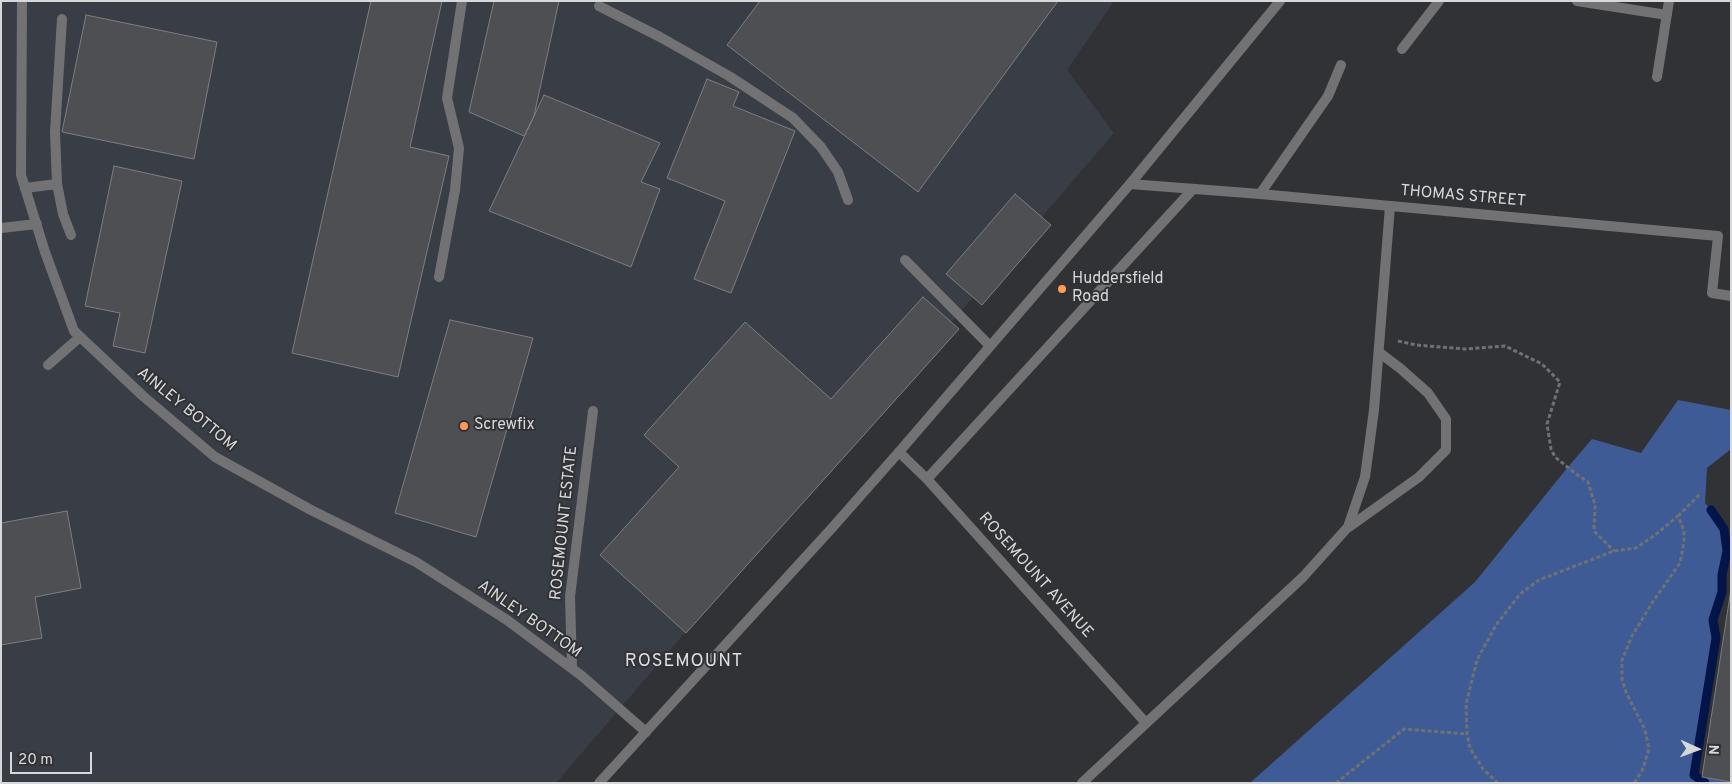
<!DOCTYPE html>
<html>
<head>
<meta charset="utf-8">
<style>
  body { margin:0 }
  #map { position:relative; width:1732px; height:784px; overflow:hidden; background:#313235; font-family:Overpass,sans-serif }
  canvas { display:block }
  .frame { position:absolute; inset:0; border:2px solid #d7d8d9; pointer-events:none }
  .north { position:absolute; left:1672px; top:724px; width:50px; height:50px; -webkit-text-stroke:4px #313235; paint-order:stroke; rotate:92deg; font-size:14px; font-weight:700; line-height:20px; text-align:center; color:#d7d8d9 }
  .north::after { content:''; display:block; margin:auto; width:18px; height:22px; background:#d7d8d9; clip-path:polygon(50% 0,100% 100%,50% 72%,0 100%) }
  .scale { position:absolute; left:10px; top:752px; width:82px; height:22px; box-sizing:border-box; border:2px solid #d7d8d9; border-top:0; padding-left:6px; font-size:15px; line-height:18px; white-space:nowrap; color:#d7d8d9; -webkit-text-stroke:4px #313235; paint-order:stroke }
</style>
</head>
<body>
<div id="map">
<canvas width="1732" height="784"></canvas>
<div class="frame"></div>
<div class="north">N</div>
<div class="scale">20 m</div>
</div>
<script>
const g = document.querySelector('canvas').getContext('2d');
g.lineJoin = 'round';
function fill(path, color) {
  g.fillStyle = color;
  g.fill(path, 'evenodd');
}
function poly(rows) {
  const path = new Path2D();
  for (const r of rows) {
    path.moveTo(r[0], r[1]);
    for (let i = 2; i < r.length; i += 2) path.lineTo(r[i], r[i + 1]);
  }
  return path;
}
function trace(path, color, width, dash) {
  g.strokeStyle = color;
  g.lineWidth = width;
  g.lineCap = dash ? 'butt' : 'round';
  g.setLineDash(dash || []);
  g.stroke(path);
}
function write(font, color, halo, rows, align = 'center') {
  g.font = font + ' Overpass,sans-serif';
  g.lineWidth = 4;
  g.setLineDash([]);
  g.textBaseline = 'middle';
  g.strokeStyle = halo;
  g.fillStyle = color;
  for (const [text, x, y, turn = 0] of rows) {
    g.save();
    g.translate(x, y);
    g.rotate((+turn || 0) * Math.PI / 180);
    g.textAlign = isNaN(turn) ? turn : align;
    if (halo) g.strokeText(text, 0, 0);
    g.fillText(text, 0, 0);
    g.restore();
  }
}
fill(poly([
  [1,1,1114,1,1067,70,1114,133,556,783,1,783]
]), '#393d45');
fill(poly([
  [1678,400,1731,410,1731,449,1707,468,1705,503,1711,510,1724,529,1727,551,1722,575,1722,592,1713,620,1716,638,1694,774,1731,783,1250,783,1475,582,1568,467,1592,439,1641,453]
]), '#3f5b96');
trace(poly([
  [1705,783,1694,775,1716,638,1713,620,1722,592,1722,575,1727,551,1724,529,1711,510]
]), '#031449', 9);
const building = poly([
  [371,1,442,1,410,147,449,156,398,377,292,353,371,1],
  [494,1,559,1,534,116,524,136,469,112,494,1],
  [760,1,1058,1,918,192,727,45,760,1],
  [86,15,217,42,194,159,62,132,86,15],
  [707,79,739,92,733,106,795,131,731,293,694,279,725,201,667,178,707,79],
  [544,95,660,143,641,182,660,189,631,267,489,211,544,95],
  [114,166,182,181,145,353,113,346,120,313,85,306,114,166],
  [1015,194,1051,225,982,305,946,274,1015,194],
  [923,297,959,329,686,633,600,555,679,467,644,435,745,322,831,399,923,297],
  [450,320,533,338,476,537,395,513,450,320],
  [67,511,81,588,35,597,42,638,1,645,1,523,67,511],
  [1731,589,1731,782,1702,777,1731,589]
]);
fill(building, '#4e4f52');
trace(building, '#7d7e81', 1);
trace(poly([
  [1398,341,1416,345,1465,349,1505,346,1542,364,1560,382,1547,424,1551,449,1555,457,1576,474,1588,482,1595,505,1594,531,1614,551],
  [1678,516,1701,493],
  [1336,783,1404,729,1467,734],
  [1498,783,1483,769,1470,748,1467,734,1466,704,1477,660,1496,625,1520,594,1539,580,1614,551,1636,548,1655,535,1678,516,1684,531,1684,542,1680,563,1652,603,1632,636,1622,660,1622,680,1626,692,1645,730,1649,749,1642,771,1634,783]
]), '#707173', 3, [4, 2.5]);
trace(poly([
  [599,6,660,37,729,76,793,118,821,147,838,172,848,200],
  [62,19,55,132,57,184,63,214,71,235],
  [25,188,57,184],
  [1,228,37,224],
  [905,260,990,346],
  [439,277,455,190,459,148,447,98,462,1],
  [48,365,80,337],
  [572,668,570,597,593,411]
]), '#727274', 10);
trace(poly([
  [22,1,21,175,45,252,74,331,143,396,215,457,311,510,416,562,507,620,582,676,646,732],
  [1577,1,1667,15],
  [1402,49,1439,1],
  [1657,77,1669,1],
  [1130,184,1260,194,1718,236,1712,293,1731,296],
  [1260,194,1328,96,1341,65],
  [899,452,927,479,1146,723],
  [927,479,1193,189],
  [1349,527,1419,477,1446,450,1446,419,1428,393,1401,369,1380,353],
  [1082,783,1303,577,1348,527,1365,477,1374,410,1390,206]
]), '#727274', 10);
trace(poly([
  [599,783,832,528,899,452,1130,184,1280,1]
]), '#727274', 10);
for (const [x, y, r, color] of [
  [1062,289,5,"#fe9c57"],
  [464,426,5,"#fe9c57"]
]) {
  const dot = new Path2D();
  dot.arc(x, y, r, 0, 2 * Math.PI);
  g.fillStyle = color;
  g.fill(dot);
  trace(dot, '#313235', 2);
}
write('16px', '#d7d8d9', '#313235', [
  ["THOMAS STREET",1463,197,5],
  ["AINLEY BOTTOM",186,410,39],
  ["ROSEMOUNT ESTATE",565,523,-84],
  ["ROSEMOUNT AVENUE",1035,576,48],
  ["AINLEY BOTTOM",529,620,35]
]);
write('16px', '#d7d8d9', '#313235', [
  ["Huddersfield",1072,280],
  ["Road",1072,298],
  ["Screwfix",474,426]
], 'left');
g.letterSpacing = '1px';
write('18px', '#dddfe2', '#313235', [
  ["ROSEMOUNT",684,662]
]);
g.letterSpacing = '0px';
</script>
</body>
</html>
